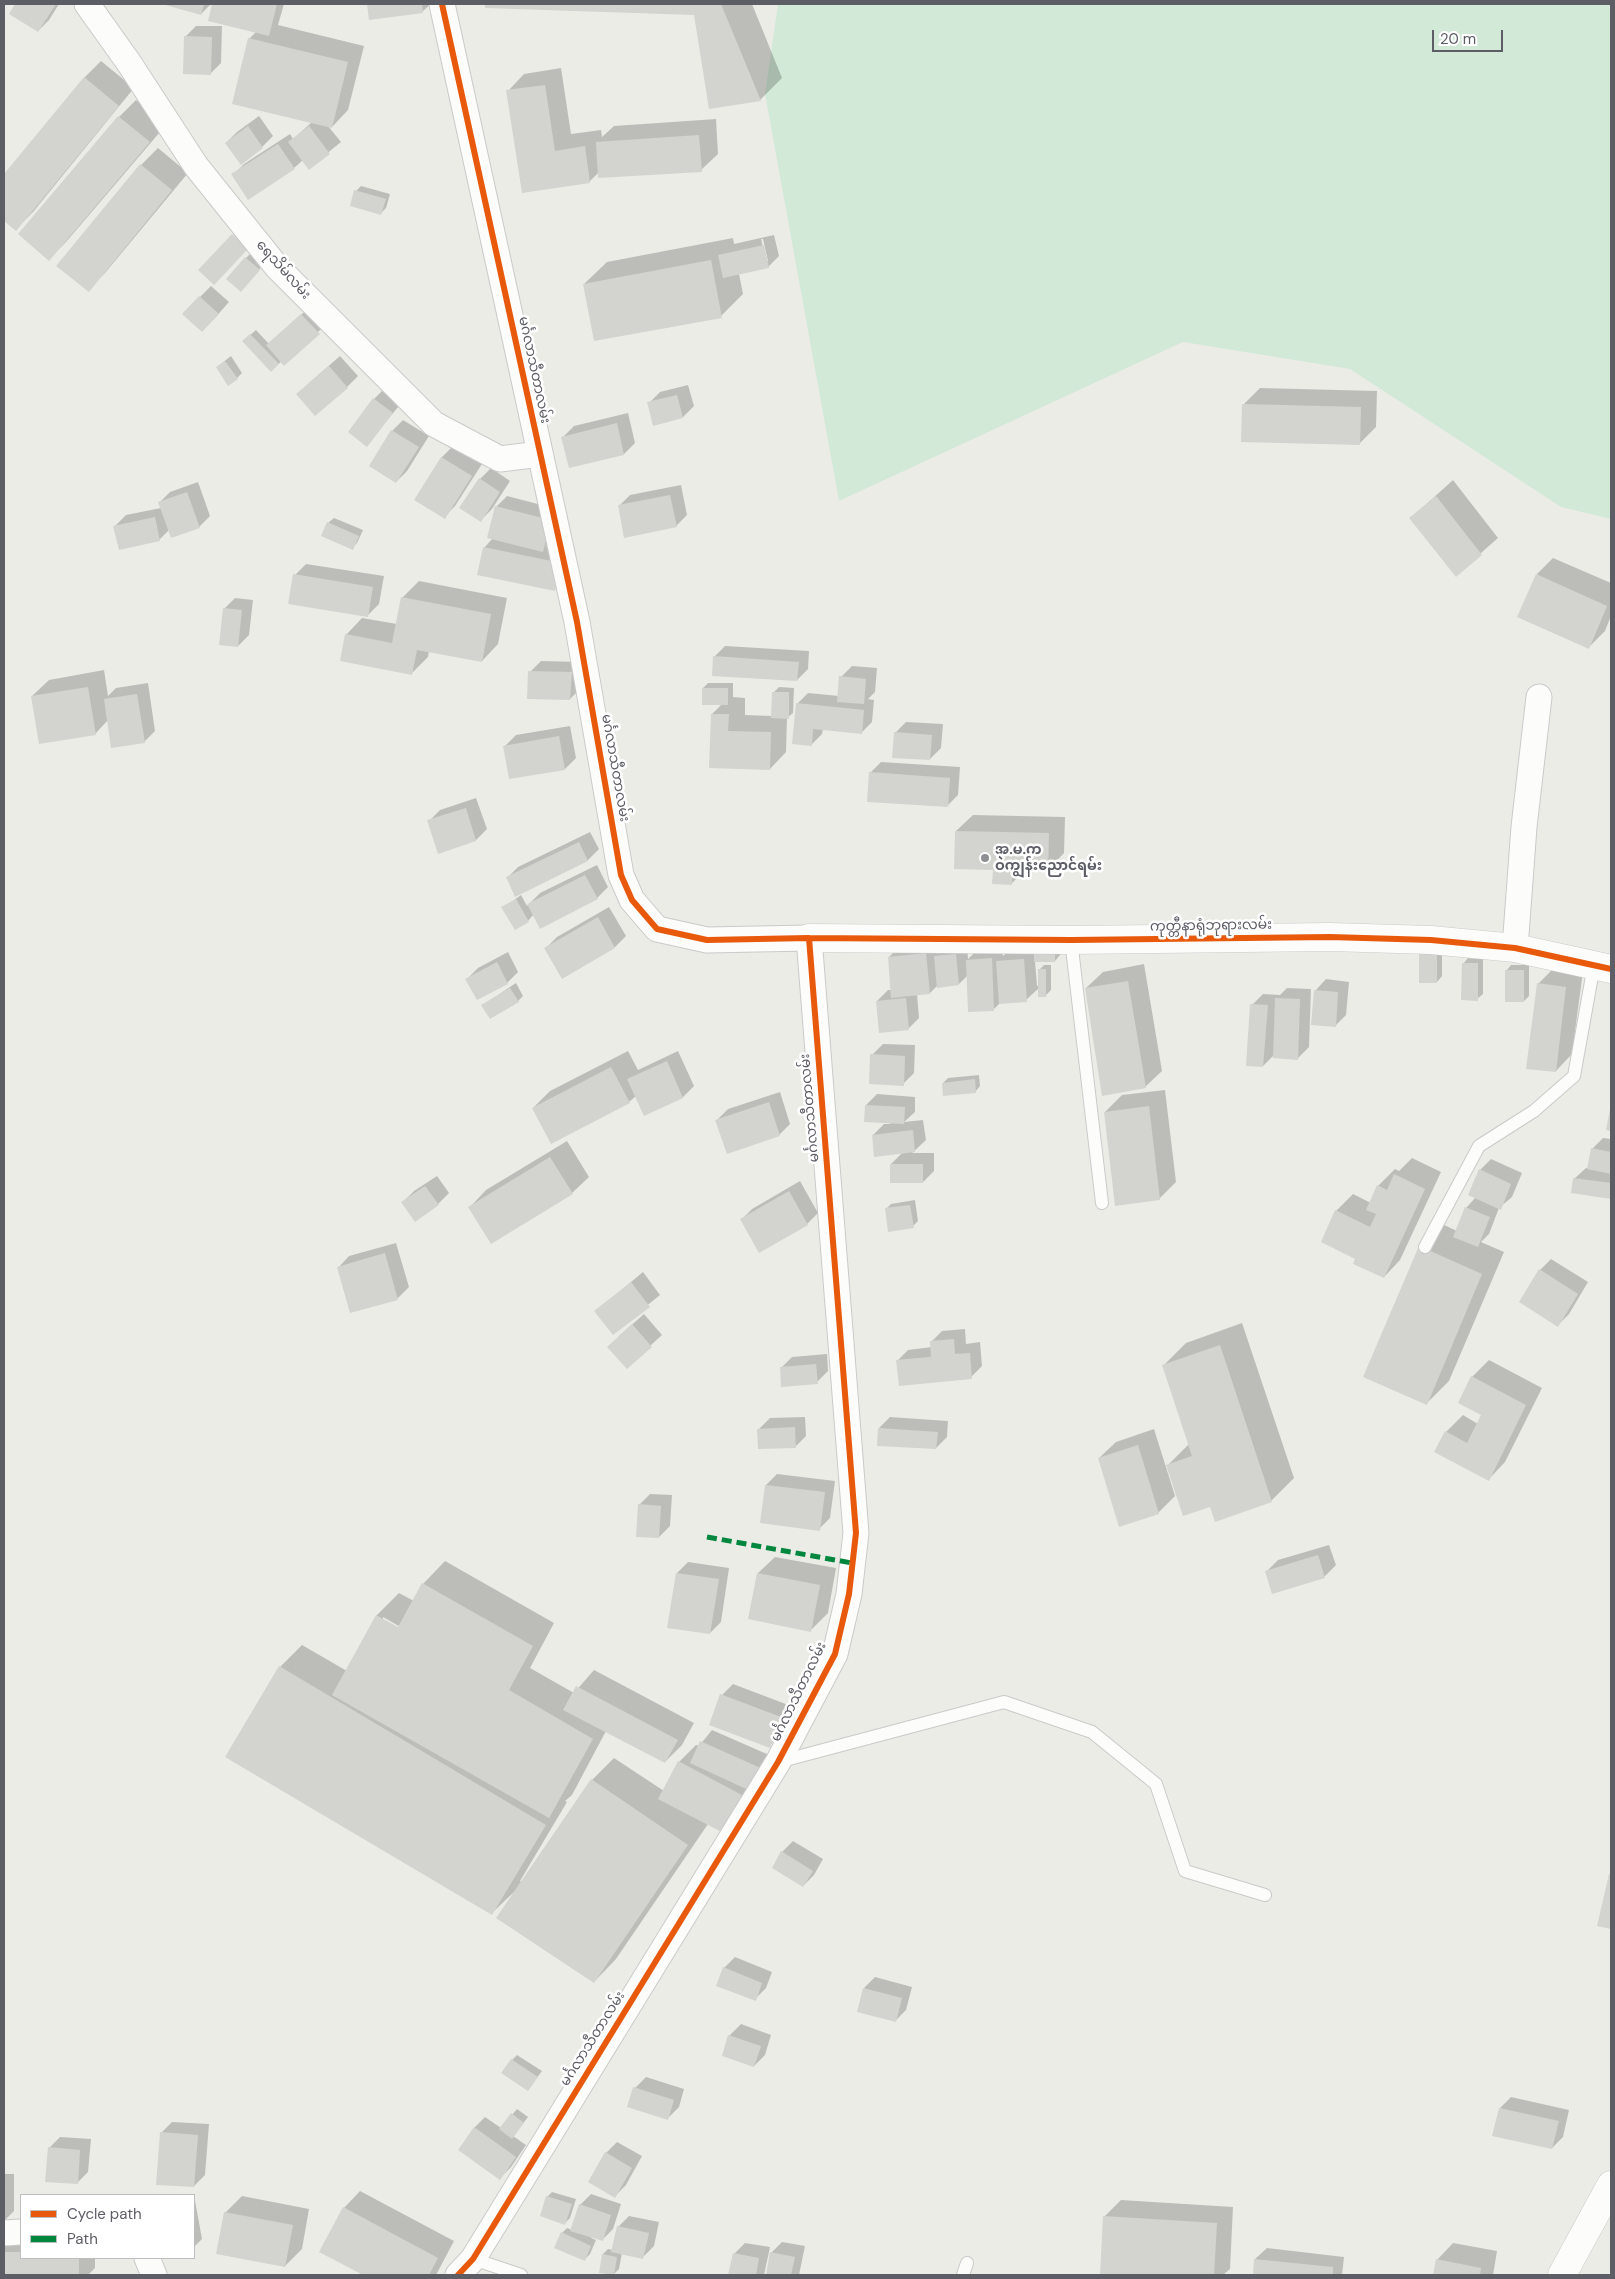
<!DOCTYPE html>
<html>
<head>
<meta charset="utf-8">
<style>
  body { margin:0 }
  #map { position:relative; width:1615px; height:2279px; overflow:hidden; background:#ecece7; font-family:"DM Sans",sans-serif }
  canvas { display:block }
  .frame { position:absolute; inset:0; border:5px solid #5c5d65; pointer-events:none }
  .legend { position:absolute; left:20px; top:2194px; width:175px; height:65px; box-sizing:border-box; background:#fff; border:1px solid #bebec1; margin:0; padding:6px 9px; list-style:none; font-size:15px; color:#5c5d65 }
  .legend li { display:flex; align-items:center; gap:10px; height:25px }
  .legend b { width:25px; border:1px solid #bebec1 }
  .scale { position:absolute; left:1432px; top:30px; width:71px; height:22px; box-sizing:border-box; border:2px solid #5c5d65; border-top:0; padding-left:6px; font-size:15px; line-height:18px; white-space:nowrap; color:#5c5d65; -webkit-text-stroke:4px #fff; paint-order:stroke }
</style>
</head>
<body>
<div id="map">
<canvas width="1615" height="2279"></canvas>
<div class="frame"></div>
<ul class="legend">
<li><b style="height:6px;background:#e8590c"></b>Cycle path</li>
<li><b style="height:6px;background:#00873e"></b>Path</li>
</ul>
<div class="scale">20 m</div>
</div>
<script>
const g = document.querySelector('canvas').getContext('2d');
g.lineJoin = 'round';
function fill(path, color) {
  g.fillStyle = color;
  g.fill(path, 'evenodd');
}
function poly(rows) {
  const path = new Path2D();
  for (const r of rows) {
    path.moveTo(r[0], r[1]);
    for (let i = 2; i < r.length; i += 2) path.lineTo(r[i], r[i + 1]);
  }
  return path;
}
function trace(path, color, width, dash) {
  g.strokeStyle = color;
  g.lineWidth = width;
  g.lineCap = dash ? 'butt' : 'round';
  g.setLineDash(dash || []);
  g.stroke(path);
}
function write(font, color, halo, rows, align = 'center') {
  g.font = font + ' "DM Sans","Noto Sans Myanmar",sans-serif';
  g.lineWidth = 5;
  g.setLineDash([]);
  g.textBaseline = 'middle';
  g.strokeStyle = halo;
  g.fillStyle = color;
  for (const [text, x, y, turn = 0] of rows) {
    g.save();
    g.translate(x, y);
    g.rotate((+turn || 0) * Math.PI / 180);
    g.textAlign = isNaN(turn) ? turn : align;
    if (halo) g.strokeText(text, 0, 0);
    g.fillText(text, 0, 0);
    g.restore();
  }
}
fill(poly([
  [778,4,1611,4,1611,519,1561,507,1350,369,1183,342,839,501,765,94]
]), '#d3e9d8');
fill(poly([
  [17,4,59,4,49,20,38,31,10,14],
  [165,4,211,4,201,14],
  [214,4,284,4,278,25,364,46,348,110,332,127,328,126,341,142,309,168,303,160,294,168,233,175,244,164,290,134,293,139,312,122,249,39,257,31,209,20],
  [368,4,431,4,422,12,370,19],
  [487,4,752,4,782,78,760,100,696,13,487,7],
  [196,26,222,26,221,63,210,74,185,37],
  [101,61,134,88,33,212,16,229,4,219,4,176,84,78],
  [561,68,571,134,601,130,602,137,614,126,716,119,718,154,701,170,599,172,589,182,523,192,508,91,524,74],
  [136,100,166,125,66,242,49,259,19,234,119,117],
  [259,116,273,136,262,147,226,143,237,132],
  [158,148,188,173,105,273,88,290,141,165],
  [361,186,390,194,386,208,381,213,356,191],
  [774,235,779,256,768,267,739,274,743,294,721,316,584,284,607,262,733,238,734,244],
  [761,239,763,239,768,261,766,261],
  [251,253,264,264,246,285,246,258],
  [211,286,229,302,213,320,183,314],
  [313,304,330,322,271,370,249,336,256,330,269,344],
  [231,356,242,373,237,378,217,367],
  [340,356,358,376,347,387,309,383],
  [688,385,694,406,683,417,649,403,660,392],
  [385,388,403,401,367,445,374,399],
  [1260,388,1377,391,1376,427,1359,444,1244,404],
  [628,413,635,443,624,454,563,437,574,426],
  [403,420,429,436,407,471,396,482,371,466,392,431],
  [453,446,482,464,455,506,444,517,416,500,442,457],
  [491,468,510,481,492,509,481,520,480,479],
  [1453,480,1498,538,1456,575,1411,518],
  [198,482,210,516,199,527,169,530,159,540,115,526,126,515,161,508,159,503,170,492],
  [681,485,687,515,676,526,619,506,630,495],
  [507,496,561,510,554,539,546,547,571,553,565,578,554,589,484,548,493,538,496,507],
  [334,518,363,530,357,543,352,548,328,523],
  [1553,558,1611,583,1611,616,1605,631,1588,648,1537,574],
  [306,564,384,576,379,604,368,615,295,575],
  [419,581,507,598,498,644,482,661,429,651,428,657,412,673,346,635,362,618,397,624,402,598],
  [235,598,253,600,249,635,238,646,224,609],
  [725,646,809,651,808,669,797,680,714,657],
  [541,661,582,662,581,688,570,699,530,672],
  [852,666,877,668,875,692,868,699,874,700,872,722,861,733,823,729,822,734,811,745,797,704,808,693,839,696,841,677],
  [104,670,108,696,116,688,148,683,155,731,144,742,108,720,95,734,32,696,49,680],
  [708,683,733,683,733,697,745,698,745,715,773,716,774,692,779,687,794,688,793,713,787,718,786,752,770,769,710,767,712,714,722,704,703,688],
  [906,722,943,724,941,748,930,759,895,733],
  [570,726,576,758,565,769,505,746,516,735],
  [881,762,960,767,958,795,947,806,870,773],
  [476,798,487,829,476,840,429,821,440,810],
  [973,815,1065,817,1064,853,1048,870,1026,869,1011,884,956,831],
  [590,832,599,849,588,860,507,878,518,867],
  [597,865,608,887,597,898,534,914,528,921,503,908,521,895,527,906,540,893],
  [609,907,626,936,615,947,563,977,546,948,557,937],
  [1060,940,1060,955,1055,961,1035,961,1037,986,1039,986,1039,970,1044,965,1051,965,1051,990,1046,995,1039,988,1026,1000,1001,1002,994,1009,968,975,959,984,938,985,930,993,917,994,919,1018,908,1029,877,1001,888,990,892,990,889,957,900,946,937,943,938,954,946,945,967,943,968,959,978,949,1002,948,1003,956,1009,950],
  [1442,947,1442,976,1437,982,1420,953],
  [508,952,518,972,507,983,467,979,478,968],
  [1468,958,1483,959,1483,994,1477,999,1463,964],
  [1144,964,1162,1071,1145,1087,1086,988,1103,972],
  [1511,965,1529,965,1529,996,1524,1001,1506,971],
  [1555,967,1583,971,1572,1054,1556,1071,1538,984],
  [1326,979,1349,982,1346,1015,1335,1026,1315,991],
  [516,983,523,996,518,1001,483,1005],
  [1287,988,1311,989,1309,1047,1298,1058,1274,1055,1263,1066,1252,1005,1263,994,1280,995],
  [883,1044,915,1045,914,1073,903,1084,872,1055],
  [628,1051,638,1070,678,1051,694,1086,683,1097,644,1114,636,1096,629,1102,533,1108,550,1091],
  [979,1075,980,1086,975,1092,943,1083,948,1078],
  [1165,1090,1176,1182,1159,1199,1105,1112,1122,1095],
  [780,1092,790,1124,779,1135,717,1120,728,1109],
  [877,1094,915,1097,915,1112,904,1122,923,1120,926,1140,912,1153,934,1153,934,1171,923,1182,891,1164,903,1152,873,1135,884,1124,891,1124,866,1105],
  [1603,1138,1611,1139,1611,1197,1573,1192,1574,1179,1586,1168,1589,1168,1592,1149],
  [567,1141,589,1177,572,1193,470,1207,486,1190],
  [1412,1158,1441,1172,1400,1260,1384,1277,1357,1258,1336,1211,1353,1194,1371,1203,1378,1186,1395,1169,1399,1171],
  [1491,1159,1522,1173,1512,1197,1499,1208,1489,1234,1481,1242,1504,1252,1449,1381,1426,1404,1365,1376,1442,1224,1457,1231,1466,1208,1476,1197,1480,1170],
  [437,1176,449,1193,438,1204,403,1202,414,1191],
  [800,1181,818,1213,807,1224,741,1220,752,1209],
  [915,1200,918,1221,913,1226,886,1209,891,1204],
  [396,1243,409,1287,398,1298,350,1312,338,1268,349,1256],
  [1551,1259,1588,1282,1569,1314,1558,1325,1540,1270],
  [643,1272,660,1295,613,1333,596,1311],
  [644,1314,662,1335,627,1367,619,1336],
  [1242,1323,1294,1478,1271,1501,1210,1506,1168,1465,1190,1443,1164,1365,1186,1343],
  [965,1329,966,1344,980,1342,982,1366,971,1377,897,1361,908,1350,932,1347,931,1342,942,1331],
  [827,1354,828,1371,817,1382,781,1368,792,1357],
  [1489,1360,1542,1388,1505,1462,1489,1479,1446,1432,1463,1415,1478,1424,1483,1414,1472,1377],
  [805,1417,806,1436,795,1447,759,1429,770,1418],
  [890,1417,948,1421,947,1437,936,1448,879,1428],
  [1154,1429,1175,1496,1158,1513,1099,1458,1116,1442],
  [777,1474,835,1481,830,1518,819,1529,761,1522,766,1485],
  [650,1494,672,1495,670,1526,659,1537,639,1505],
  [1329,1545,1336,1565,1325,1576,1273,1592,1267,1571,1278,1560],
  [775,1557,836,1568,828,1613,811,1630,758,1573],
  [445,1561,554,1623,530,1668,574,1693,594,1670,694,1723,682,1745,665,1762,606,1731,572,1795,565,1801,567,1802,520,1881,522,1882,592,1780,614,1758,664,1791,679,1762,696,1745,699,1746,712,1730,776,1758,766,1780,708,1824,616,1959,594,1982,515,1891,492,1913,280,1667,302,1645,347,1671,377,1615,399,1593,414,1601,423,1584],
  [383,1617,404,1629,403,1631,383,1620],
  [688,1562,729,1568,721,1622,710,1633,677,1573],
  [733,1684,791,1706,780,1735,769,1746,722,1695],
  [793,1841,823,1859,814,1875,803,1886,782,1852],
  [1611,1873,1611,1928,1598,1925],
  [735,1957,772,1972,766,1988,755,1999,724,1968],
  [875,1977,912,1987,906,2010,895,2021,864,1988],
  [741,2024,771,2035,765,2055,754,2066,723,2055,730,2035],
  [517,2055,542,2071,528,2090,512,2060],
  [646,2077,684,2089,679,2107,668,2118,635,2088],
  [1511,2097,1569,2110,1563,2137,1552,2148,1500,2108],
  [517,2109,528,2117,513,2136,526,2145,511,2167,500,2178,474,2128,485,2117,501,2128],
  [172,2122,209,2124,205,2175,194,2186,161,2133],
  [60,2137,91,2139,88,2172,77,2183,49,2148],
  [617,2142,642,2156,626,2185,615,2196,606,2153],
  [4,2174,14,2174,14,2211,4,2221],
  [360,2191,454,2241,436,2275,365,2275,320,2251,344,2208],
  [552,2192,576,2199,570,2218,565,2223,547,2197],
  [591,2194,621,2204,613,2229,602,2240,591,2236,591,2238,596,2240,590,2254,585,2259,562,2233,567,2228,572,2230,580,2205],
  [193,2195,194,2195,202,2239,194,2247],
  [242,2196,309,2209,302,2249,285,2266,225,2213],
  [1121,2200,1233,2207,1230,2269,1223,2275,1101,2275,1104,2217],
  [629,2216,659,2222,654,2246,643,2257,622,2253,619,2269,614,2274,600,2272,603,2254,608,2249,613,2250,618,2227],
  [4,2236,21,2236,21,2258,95,2258,95,2268,88,2275,4,2275],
  [782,2242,805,2246,799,2275,767,2275,771,2253],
  [745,2243,770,2247,764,2275,730,2275,734,2254],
  [1453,2243,1497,2251,1493,2275,1434,2275,1437,2260],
  [1267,2248,1344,2257,1342,2275,1254,2275,1255,2259]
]), '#0003');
fill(poly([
  [15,4,56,4,38,32,9,14],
  [162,4,204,4,201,15],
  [212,4,277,4,269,36,208,21],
  [367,4,422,4,423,13,369,20],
  [485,4,721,4,761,101,709,109,694,15,485,8],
  [184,36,212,37,211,75,183,74],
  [248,38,348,62,332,128,232,104],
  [84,77,119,106,16,231,4,221,4,174],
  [545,85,555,151,585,146,590,183,522,193,506,90],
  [118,116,150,142,49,261,18,234],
  [248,126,263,148,241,165,225,143],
  [309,126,330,154,309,170,288,142],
  [699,135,702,172,598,178,596,142],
  [278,144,295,169,248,200,231,174],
  [140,164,172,190,89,292,56,266],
  [354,190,386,199,381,215,350,206],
  [232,234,248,249,214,285,198,270],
  [764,245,769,268,723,278,718,255],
  [245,257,260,270,241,292,226,279],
  [711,260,722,318,594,341,583,284],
  [199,296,219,314,202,332,182,314],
  [301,314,320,334,284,366,266,345],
  [250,334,279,364,271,372,242,341],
  [225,361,238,379,228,386,216,367],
  [329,366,348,388,315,416,296,394],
  [677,395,683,418,653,426,647,402],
  [373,398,393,413,367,447,348,432],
  [1242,404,1361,407,1360,445,1241,442],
  [617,423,624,455,569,468,561,437],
  [391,430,419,447,396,483,369,466],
  [441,457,472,476,445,519,414,500],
  [479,478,500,492,481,522,459,508],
  [187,492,200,528,171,538,158,502],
  [670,495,677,527,624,538,618,505],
  [1436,496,1482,555,1456,577,1409,518],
  [495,506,551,520,543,552,487,538],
  [155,517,160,541,119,550,113,526],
  [327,522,359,536,353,550,321,536],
  [483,547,561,563,555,591,477,575],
  [293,574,373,587,368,617,288,604],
  [1536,574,1607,606,1589,649,1517,617],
  [401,597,491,614,482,662,417,650,412,675,340,661,345,634,392,643],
  [223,608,242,610,238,647,219,645],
  [713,656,799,662,797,681,712,676],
  [528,671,572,672,570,700,527,699],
  [839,676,866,679,864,704,837,702],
  [88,687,96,735,39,744,31,696],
  [702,688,728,688,728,705,702,705],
  [772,692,789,692,789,719,771,718],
  [137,694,145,743,111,748,104,699],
  [796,703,864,710,862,734,813,729,812,746,792,744],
  [711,714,729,714,728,731,771,732,770,770,709,768],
  [894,732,932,735,930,760,892,758],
  [559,736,565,770,509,779,503,746],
  [869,772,950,778,948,807,867,802],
  [466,808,476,841,438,854,427,820],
  [955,831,1049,833,1048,871,1012,870,1012,885,992,884,993,870,954,869],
  [579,842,588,861,515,897,506,877],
  [585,875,598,899,540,929,527,904],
  [516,899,529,922,515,930,501,907],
  [598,917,615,948,562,979,544,948],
  [1034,945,1055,945,1055,962,1034,962],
  [1419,952,1437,952,1437,983,1419,983],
  [926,953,930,994,891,998,888,957],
  [956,954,959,985,937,988,934,956],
  [992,958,994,1011,968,1012,966,960],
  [1024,959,1027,1002,999,1004,996,961],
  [497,962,508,984,477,1000,465,979],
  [1462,963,1478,963,1478,1001,1461,1000],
  [1038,969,1046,969,1046,997,1038,997],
  [1505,970,1524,970,1524,1002,1505,1002],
  [1128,981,1146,1088,1102,1096,1085,988],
  [1537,983,1566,987,1556,1072,1526,1069],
  [510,988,519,1002,490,1019,481,1005],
  [1314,990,1338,992,1336,1027,1311,1025],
  [906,998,909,1030,879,1033,876,1001],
  [1275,998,1300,999,1298,1060,1273,1058],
  [1250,1004,1268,1005,1263,1067,1246,1066],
  [870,1054,905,1056,904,1086,869,1084],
  [667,1061,683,1098,644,1116,627,1079],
  [611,1067,630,1103,551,1144,532,1108],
  [975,1079,976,1093,943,1096,942,1083],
  [769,1102,780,1136,727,1154,715,1120],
  [865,1105,905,1107,904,1124,864,1122],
  [1149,1106,1160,1200,1115,1206,1104,1112],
  [1610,1109,1611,1110,1611,1131,1606,1130],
  [913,1130,915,1152,874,1157,872,1135],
  [1591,1148,1611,1152,1611,1174,1587,1169],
  [550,1157,573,1194,491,1244,468,1207],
  [890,1164,923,1164,923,1183,890,1183],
  [1479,1169,1511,1184,1501,1210,1468,1195],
  [1394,1174,1425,1189,1384,1278,1353,1264,1355,1259,1321,1242,1335,1210,1370,1227,1376,1214,1366,1210,1377,1185,1387,1190],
  [1573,1178,1611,1183,1611,1199,1571,1193],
  [425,1186,439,1205,415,1222,401,1202],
  [789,1191,808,1225,759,1253,740,1219],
  [910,1205,914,1228,888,1232,885,1208],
  [1465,1207,1490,1217,1478,1247,1453,1237],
  [1419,1246,1482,1274,1427,1405,1363,1377],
  [385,1253,398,1300,350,1313,337,1267],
  [1539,1269,1578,1294,1558,1327,1519,1302],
  [631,1282,650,1307,613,1335,594,1311],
  [632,1324,652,1347,627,1369,607,1347],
  [954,1339,955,1354,970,1353,972,1379,899,1386,896,1360,931,1357,930,1341],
  [1220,1345,1272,1502,1215,1522,1210,1507,1183,1516,1166,1465,1192,1456,1162,1365],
  [816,1364,818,1384,781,1387,780,1367],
  [1471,1376,1526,1405,1489,1481,1434,1452,1445,1431,1467,1443,1481,1415,1458,1403],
  [795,1427,796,1448,758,1449,757,1429],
  [878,1428,938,1432,936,1449,877,1446],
  [1138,1445,1159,1514,1119,1527,1098,1458],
  [765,1485,825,1492,820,1531,760,1523],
  [638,1504,661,1506,659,1538,636,1537],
  [1318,1555,1325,1578,1272,1594,1265,1571],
  [676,1573,719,1579,710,1634,667,1628],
  [757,1573,820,1585,811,1632,748,1619],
  [422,1583,533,1646,509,1690,593,1739,549,1818,332,1695,376,1615,398,1627],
  [279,1666,546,1825,492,1915,225,1757],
  [576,1686,678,1740,665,1763,563,1710],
  [720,1694,781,1717,770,1748,709,1725],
  [700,1741,765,1770,755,1793,690,1763],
  [678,1761,755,1802,735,1839,658,1799],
  [591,1779,688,1845,594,1983,496,1918],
  [781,1851,813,1871,803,1887,772,1868],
  [1609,1874,1611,1874,1611,1929,1597,1926],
  [723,1967,762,1983,756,2001,716,1986],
  [863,1988,902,1998,896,2022,857,2012],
  [728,2035,761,2046,754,2067,722,2056],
  [511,2059,538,2077,528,2091,501,2073],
  [633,2087,674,2100,668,2120,627,2107],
  [1499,2108,1559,2121,1552,2149,1492,2136],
  [511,2113,524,2123,512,2139,499,2129],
  [474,2127,516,2157,500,2180,458,2150],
  [160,2132,198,2135,194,2187,156,2185],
  [48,2147,80,2150,78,2184,45,2182],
  [605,2152,632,2168,615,2198,588,2182],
  [546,2196,572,2204,565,2225,540,2216],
  [579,2204,611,2215,603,2241,570,2231],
  [343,2207,438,2258,429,2275,363,2275,319,2252],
  [224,2212,293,2225,285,2267,216,2254],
  [1103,2216,1217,2223,1214,2275,1100,2275],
  [617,2226,649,2233,643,2259,611,2252],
  [561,2232,591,2246,585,2261,554,2248],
  [4,2252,21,2252,21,2258,79,2258,79,2275,4,2275],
  [770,2252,795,2257,791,2275,766,2275],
  [733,2253,759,2258,756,2275,728,2275],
  [602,2254,617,2257,614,2275,599,2273],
  [1254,2259,1333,2267,1333,2275,1253,2275],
  [1436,2259,1481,2268,1480,2275,1433,2275]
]), '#d3d3cf');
const service = poly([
  [1071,940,1102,1203],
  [1425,1247,1479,1146,1534,1111,1574,1076,1594,965],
  [778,1762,1004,1702,1092,1732,1156,1784,1185,1871,1265,1895],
  [473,2259,521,2275],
  [963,2275,967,2263]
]);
const minor = poly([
  [87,4,129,63,196,166,277,267,434,424,500,459,540,454],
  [442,4,577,622,621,875,632,900,657,929,707,940,809,938,856,1533,849,1594,835,1654,778,1762,473,2259,458,2275],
  [1515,948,1524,827,1539,697],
  [4,2233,21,2232],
  [147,2258,154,2275]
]);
const tertiary = poly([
  [809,938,1071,940,1330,937,1431,940,1515,948,1611,969],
  [1562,2275,1611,2185]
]);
trace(service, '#c9cac9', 14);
trace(minor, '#c9cac9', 27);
trace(tertiary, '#c9cac9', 29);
trace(service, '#fcfcfb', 12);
trace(minor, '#fcfcfb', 25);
trace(tertiary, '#fcfcfb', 28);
trace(poly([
  [707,1537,852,1563]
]), '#00873e', 5, [10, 5]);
trace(poly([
  [442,4,577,622,621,875,632,900,657,929,707,940,809,938,856,1533,849,1594,835,1654,778,1762,473,2259,458,2275],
  [809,938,1071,940,1330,937,1431,940,1515,948,1611,969]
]), '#e8590c', 6);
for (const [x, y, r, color] of [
  [985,858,5,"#8e8f92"]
]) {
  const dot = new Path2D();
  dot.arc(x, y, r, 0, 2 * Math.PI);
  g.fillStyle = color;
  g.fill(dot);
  trace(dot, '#fff', 2);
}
write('14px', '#5c5d65', '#fff', [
  ["ရေသိမ်လမ်း",283,270,48],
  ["မင်္ဂလာသီတာလမ်း",534,370,78],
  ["မင်္ဂလာသီတာလမ်း",615,768,80],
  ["ကုတ္တီနာရုံဘုရားလမ်း",1211,926,-1],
  ["မင်္ဂလာသီတာလမ်း",810,1108,-95],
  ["မင်္ဂလာသီတာလမ်း",799,1692,-64],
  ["မင်္ဂလာသီတာလမ်း",593,2039,-58]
]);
write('bold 14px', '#5c5d65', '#fff', [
  ["အ.မ.က",995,850],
  ["ဝဲကျွန်းညောင်ရမ်း",995,866]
], 'left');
</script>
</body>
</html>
